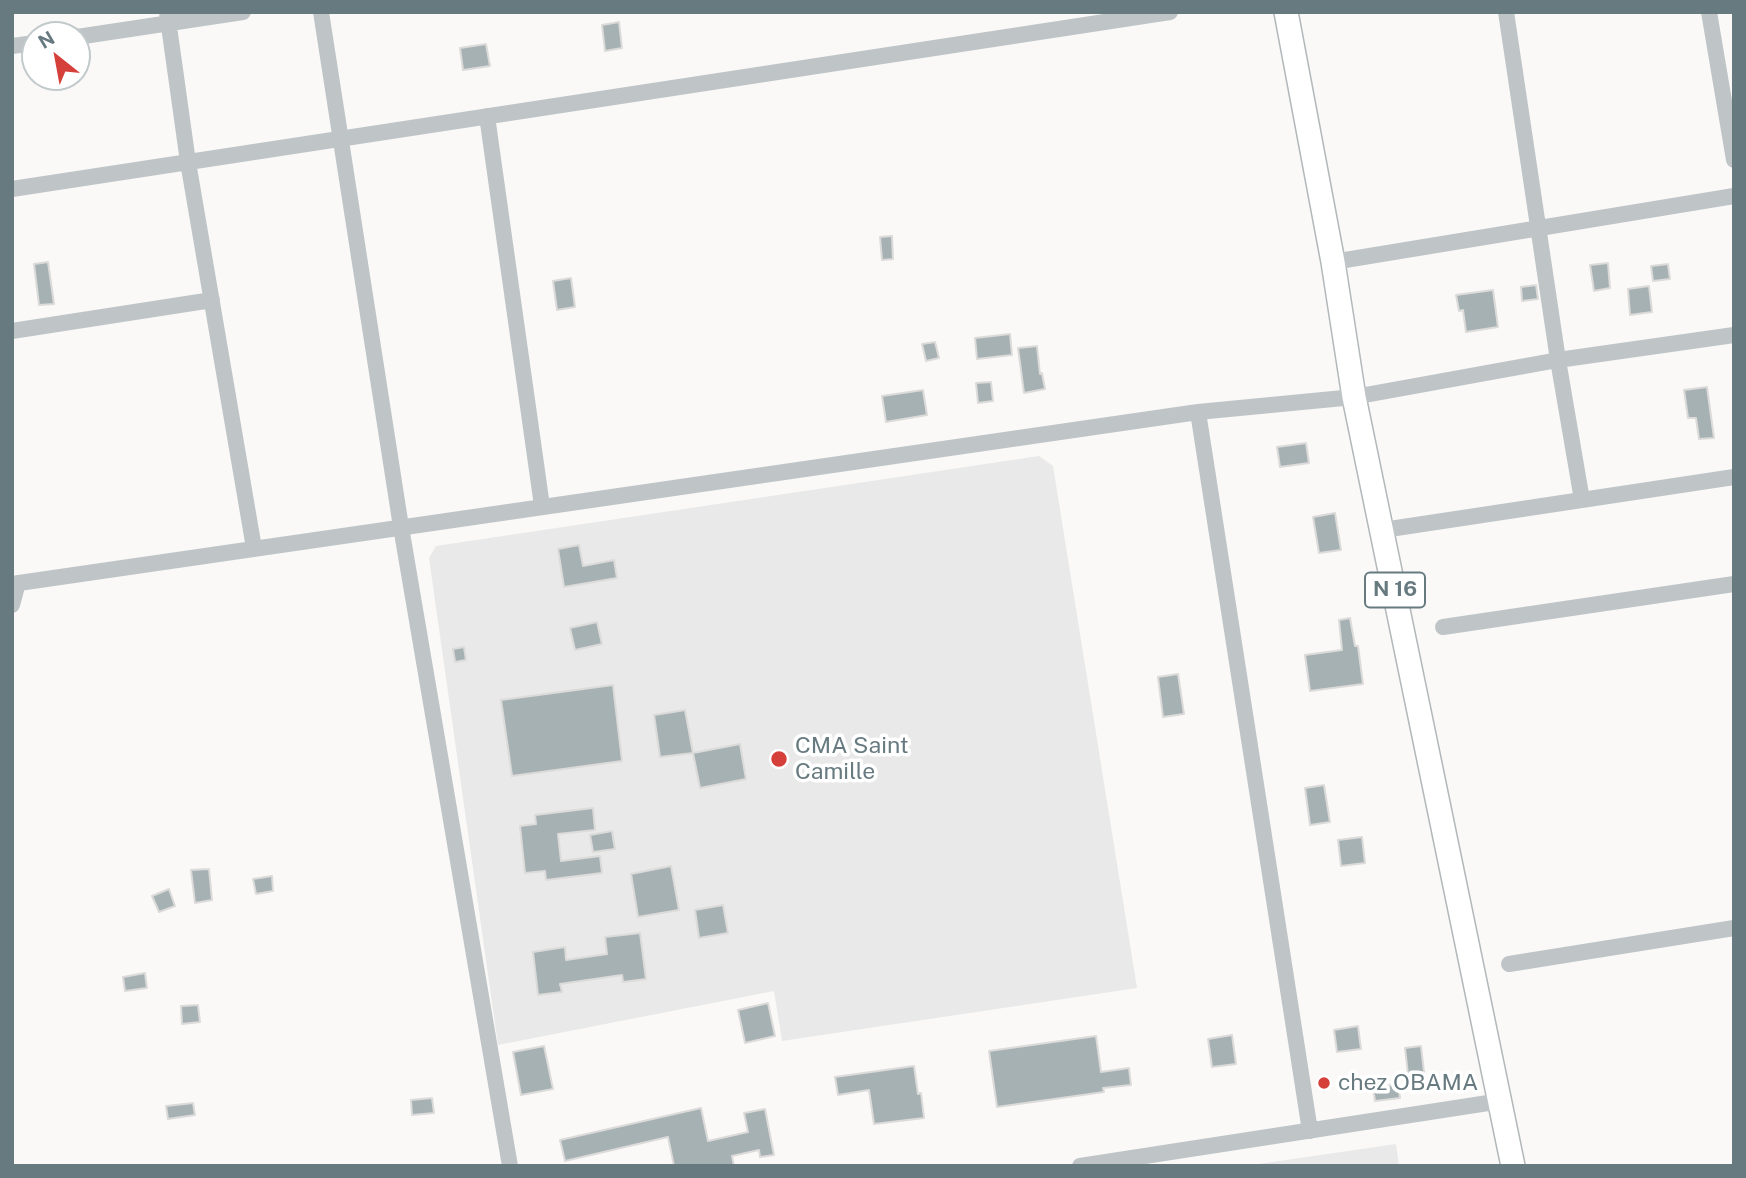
<!DOCTYPE html>
<html>
<head>
<meta charset="utf-8">
<style>
  body { margin:0 }
  #map { position:relative; width:1746px; height:1178px; overflow:hidden; background:#faf9f8; font-family:"Public Sans",sans-serif }
  canvas { display:block }
  .frame { position:absolute; inset:0; border:14px solid #667a80; pointer-events:none }
  .north { position:absolute; left:21px; top:21px; width:70px; height:70px; box-sizing:border-box; background:#fff; border:2px solid #c2cacc; border-radius:50%; rotate:329deg; font-size:19px; font-weight:700; line-height:28px; text-align:center; color:#667a80 }
  .north::after { content:''; display:block; margin:auto; width:24px; height:32px; background:#d6403b; clip-path:polygon(50% 0,100% 100%,50% 72%,0 100%) }
</style>
</head>
<body>
<div id="map">
<canvas width="1746" height="1178"></canvas>
<div class="frame"></div>
<div class="north">N</div>
</div>
<script>
const g = document.querySelector('canvas').getContext('2d');
g.lineJoin = 'round';
function fill(path, color) {
  g.fillStyle = color;
  g.fill(path, 'evenodd');
}
function poly(rows) {
  const path = new Path2D();
  for (const r of rows) {
    path.moveTo(r[0], r[1]);
    for (let i = 2; i < r.length; i += 2) path.lineTo(r[i], r[i + 1]);
  }
  return path;
}
function trace(path, color, width, dash) {
  g.strokeStyle = color;
  g.lineWidth = width;
  g.lineCap = dash ? 'butt' : 'round';
  g.setLineDash(dash || []);
  g.stroke(path);
}
function write(font, color, halo, rows, align = 'center') {
  g.font = font + ' "Public Sans",sans-serif';
  g.lineWidth = 7;
  g.setLineDash([]);
  g.textBaseline = 'middle';
  g.strokeStyle = halo;
  g.fillStyle = color;
  for (const [text, x, y, turn = 0] of rows) {
    g.save();
    g.translate(x, y);
    g.rotate((+turn || 0) * Math.PI / 180);
    g.textAlign = isNaN(turn) ? turn : align;
    if (halo) g.strokeText(text, 0, 0);
    g.fillText(text, 0, 0);
    g.restore();
  }
}
fill(poly([
  [1039,456,1053,466,1137,988,782,1041,774,991,498,1045,429,558,436,546],
  [1396,1144,1399,1166,1245,1166]
]), '#e8e9e8');
const building = poly([
  [619,22,622,48,605,51,602,25,619,22],
  [486,44,490,66,463,70,460,48,486,44],
  [892,236,893,259,882,260,880,237,892,236],
  [48,262,54,304,39,305,34,264,48,262],
  [1608,263,1610,288,1594,291,1590,265,1608,263],
  [1668,264,1670,279,1653,281,1651,266,1668,264],
  [571,278,575,307,557,310,553,281,571,278],
  [1536,285,1538,299,1522,301,1521,287,1536,285],
  [1649,286,1652,312,1630,315,1628,289,1649,286],
  [1493,290,1498,327,1466,332,1463,310,1459,311,1456,295,1493,290],
  [1010,334,1012,355,977,359,975,338,1010,334],
  [935,342,939,358,926,361,922,344,935,342],
  [1037,346,1040,374,1042,373,1045,389,1024,393,1018,348,1037,346],
  [991,382,993,401,978,403,976,383,991,382],
  [1707,387,1714,438,1699,439,1696,418,1688,418,1684,390,1707,387],
  [923,390,927,415,886,422,882,396,923,390],
  [1306,443,1309,463,1280,467,1277,447,1306,443],
  [1335,513,1341,550,1319,553,1313,517,1335,513],
  [579,545,583,566,614,560,617,578,564,587,558,549,579,545],
  [1350,618,1355,646,1358,646,1363,684,1310,691,1305,655,1342,650,1339,620,1350,618],
  [597,622,602,644,575,650,570,628,597,622],
  [464,647,466,660,455,662,453,649,464,647],
  [1178,674,1184,714,1163,717,1158,677,1178,674],
  [613,685,622,761,512,776,501,700,613,685],
  [685,710,693,753,660,757,654,715,685,710],
  [740,744,746,779,700,788,693,753,740,744],
  [1324,785,1330,822,1310,825,1305,788,1324,785],
  [593,808,595,830,558,834,561,861,600,856,602,873,546,880,545,871,525,873,520,826,536,824,535,815,593,808],
  [612,831,615,849,593,852,590,835,612,831],
  [1362,837,1365,863,1341,866,1338,840,1362,837],
  [671,866,679,910,638,917,631,874,671,866],
  [209,869,212,900,195,903,191,870,209,869],
  [272,876,273,891,256,894,253,879,272,876],
  [169,889,175,906,159,912,152,896,169,889],
  [723,905,728,933,699,938,695,910,723,905],
  [640,933,646,979,623,982,622,975,560,984,562,992,538,995,533,952,565,947,566,960,607,954,605,937,640,933],
  [145,973,147,988,125,991,123,977,145,973],
  [768,1003,775,1036,745,1043,738,1010,768,1003],
  [198,1005,200,1022,182,1024,181,1006,198,1005],
  [1358,1026,1361,1049,1337,1052,1334,1030,1358,1026],
  [1232,1035,1236,1064,1212,1067,1208,1039,1232,1035],
  [1096,1036,1101,1072,1129,1068,1131,1085,1103,1088,1104,1092,997,1107,989,1051,1096,1036],
  [544,1046,553,1089,521,1095,513,1052,544,1046],
  [1421,1046,1425,1081,1409,1083,1405,1048,1421,1046],
  [914,1066,918,1094,921,1093,924,1118,874,1124,869,1090,838,1095,835,1077,914,1066],
  [1398,1084,1400,1098,1375,1101,1373,1088,1398,1084],
  [432,1098,434,1113,412,1115,411,1100,432,1098],
  [193,1103,195,1115,168,1119,166,1106,193,1103],
  [701,1108,708,1141,748,1132,744,1113,765,1109,774,1155,760,1157,759,1150,732,1156,734,1166,674,1166,668,1137,565,1161,560,1140,701,1108]
]);
fill(building, '#a6b1b4');
trace(building, '#dcdbda', 2);
const highway = poly([
  [1286,12,1333,262,1354,397,1513,1166]
]);
trace(highway, '#b3b9bb', 26);
trace(poly([
  [167,12,188,162,254,548],
  [321,12,401,527,510,1166],
  [1506,12,1558,360,1582,500],
  [1709,12,1734,160],
  [77,37,243,12],
  [12,46,35,43],
  [487,116,542,506],
  [12,189,1170,12],
  [1333,262,1734,196],
  [12,331,212,300],
  [1198,412,1310,1131],
  [1383,530,1734,477],
  [12,584,1198,412,1354,397,1558,360,1734,335],
  [12,605,18,583],
  [1443,627,1734,584],
  [1509,964,1734,928],
  [1080,1166,1501,1101]
]), '#bfc5c7', 16);
trace(highway, '#fff', 23);
for (const [x, y, r, color] of [
  [779,759,9,"#d6403b"],
  [1324,1083,7,"#d6403b"]
]) {
  const dot = new Path2D();
  dot.arc(x, y, r, 0, 2 * Math.PI);
  g.fillStyle = color;
  g.fill(dot);
  trace(dot, '#fff', 2.5);
}
for (const [x, y, w] of [
  [1395,590,60]
]) {
  const box = new Path2D();
  box.roundRect(x - w / 2, y - 17.5, w, 35, 5);
  g.fillStyle = '#fff';
  g.fill(box);
  trace(box, '#667a80', 2);
}
write('bold 21px', '#667a80', null, [
  ["N 16",1395,590]
]);
write('23px', '#667a80', '#fff', [
  ["CMA Saint",795,746],
  ["Camille",795,772],
  ["chez OBAMA",1338,1083]
], 'left');
</script>
</body>
</html>
